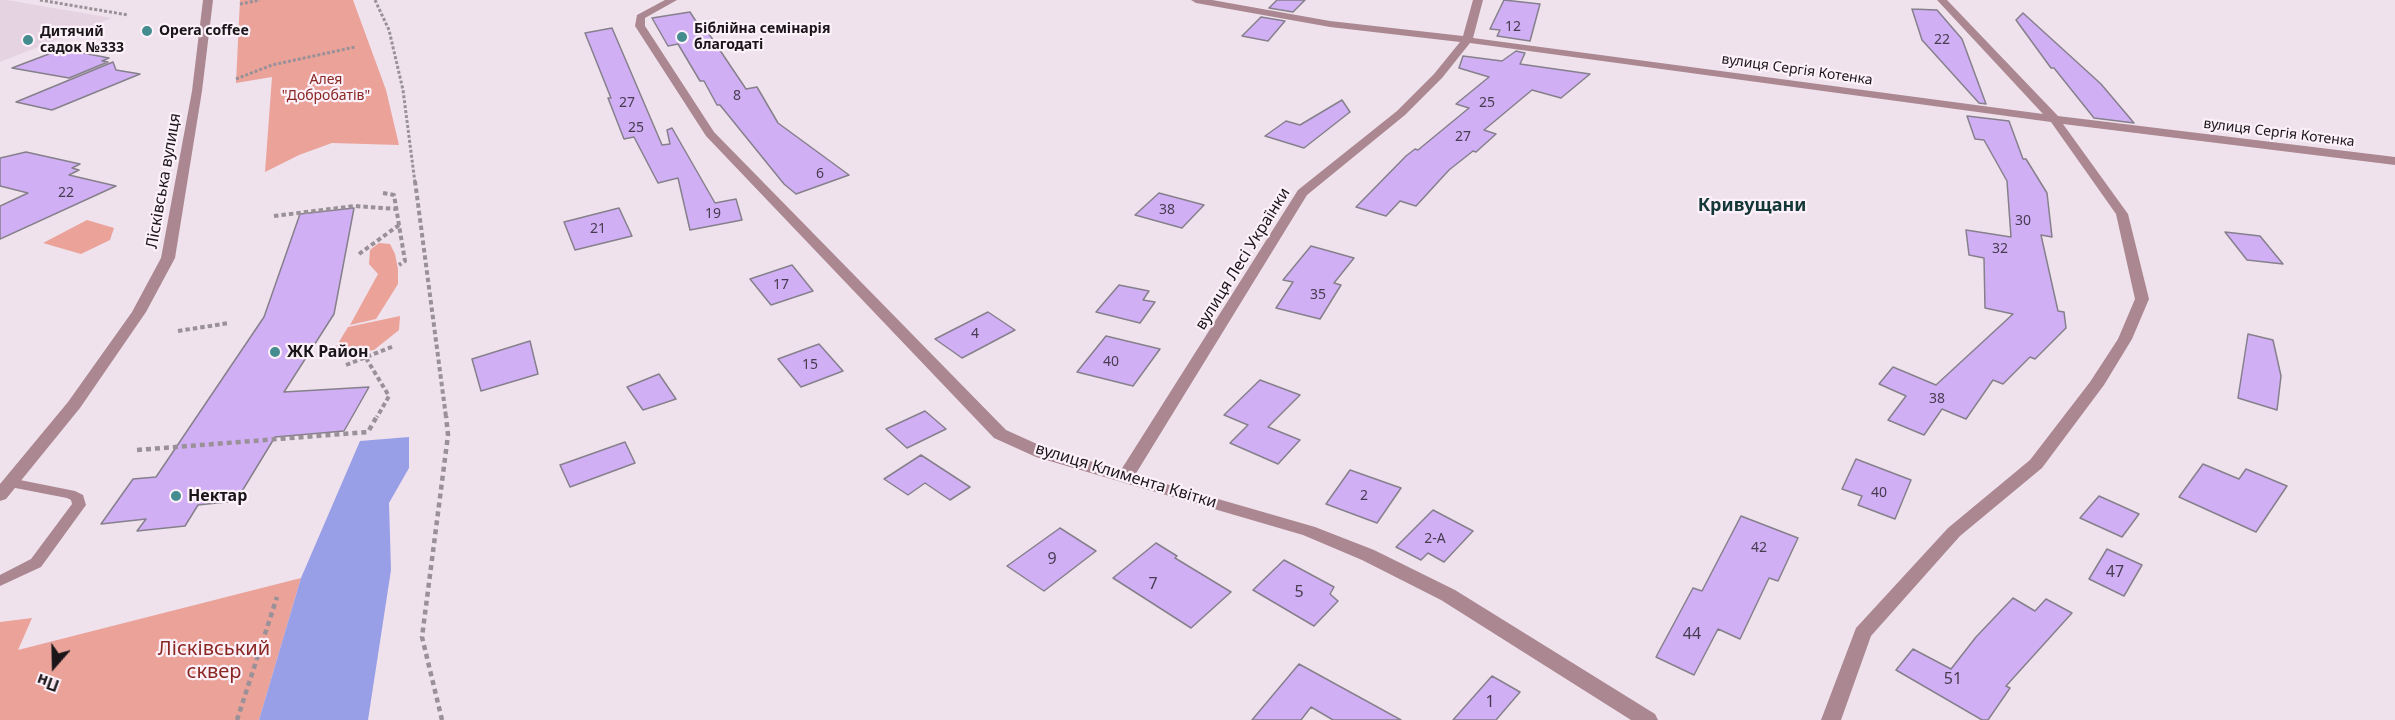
<!DOCTYPE html>
<html>
<head>
<meta charset="utf-8">
<style>
  body { margin:0 }
  #map { position:relative; width:2395px; height:720px; overflow:hidden; background:#efe2ec; font-family:"Noto Sans",sans-serif }
  canvas { display:block }
  .north { position:absolute; left:24px; top:636px; width:60px; height:60px; -webkit-text-stroke:4px #fcf0f9; paint-order:stroke; rotate:200deg; font-size:16px; font-weight:700; line-height:24px; text-align:center; color:#191518 }
  .north::after { content:''; display:block; margin:auto; width:21px; height:27px; background:#191518; clip-path:polygon(50% 0,100% 100%,50% 72%,0 100%) }
</style>
</head>
<body>
<div id="map">
<canvas width="2395" height="720"></canvas>
<div class="north">Пн</div>
</div>
<script>
const g = document.querySelector('canvas').getContext('2d');
g.lineJoin = 'round';
function fill(path, color) {
  g.fillStyle = color;
  g.fill(path, 'evenodd');
}
function poly(rows) {
  const path = new Path2D();
  for (const r of rows) {
    path.moveTo(r[0], r[1]);
    for (let i = 2; i < r.length; i += 2) path.lineTo(r[i], r[i + 1]);
  }
  return path;
}
function trace(path, color, width, dash) {
  g.strokeStyle = color;
  g.lineWidth = width;
  g.lineCap = dash ? 'butt' : 'round';
  g.setLineDash(dash || []);
  g.stroke(path);
}
function write(font, color, halo, rows, align = 'center') {
  g.font = font + ' "Noto Sans",sans-serif';
  g.lineWidth = 4.5;
  g.setLineDash([]);
  g.textBaseline = 'middle';
  g.strokeStyle = halo;
  g.fillStyle = color;
  for (const [text, x, y, turn = 0] of rows) {
    g.save();
    g.translate(x, y);
    g.rotate((+turn || 0) * Math.PI / 180);
    g.textAlign = isNaN(turn) ? turn : align;
    if (halo) g.strokeText(text, 0, 0);
    g.fillText(text, 0, 0);
    g.restore();
  }
}
fill(poly([
  [0,0,7,0,112,18,0,62]
]), '#e6d3e2');
fill(poly([
  [240,0,353,0,386,90,399,145,332,143,299,155,265,172,272,77,236,83],
  [87,220,114,228,110,240,81,254,43,243],
  [379,243,390,244,395,254,398,269,398,284,376,319,350,325,378,274,369,264,370,250],
  [400,316,399,330,374,350,331,355,348,327],
  [301,578,259,720,0,720,0,622,32,618,18,650]
]), '#eaa299');
fill(poly([
  [409,437,409,468,389,503,391,570,368,720,259,720,301,578,360,441]
]), '#989fe6');
const building = poly([
  [1277,0,1305,0,1293,12,1269,8,1277,0],
  [1504,0,1540,4,1530,41,1497,36,1500,30,1490,29,1504,0],
  [1912,9,1937,10,1962,39,1986,104,1979,103,1922,40,1912,9],
  [690,12,701,29,705,28,746,89,757,87,778,123,849,175,796,194,784,184,720,105,717,105,704,81,700,81,678,44,668,46,652,18,690,12],
  [2023,13,2101,84,2134,123,2094,118,2054,68,2051,68,2016,20,2023,13],
  [1261,17,1285,21,1268,41,1242,36,1261,17],
  [612,28,662,145,670,144,667,130,672,128,715,203,736,199,742,220,690,230,678,178,658,183,634,137,624,139,608,98,611,98,585,33,612,28],
  [62,49,109,58,102,61,108,62,69,78,12,68,62,49],
  [1516,51,1525,53,1520,64,1590,74,1561,98,1532,90,1484,130,1496,134,1476,152,1473,151,1449,170,1416,206,1400,201,1386,216,1356,207,1406,156,1415,149,1418,150,1469,108,1456,104,1489,77,1459,68,1463,56,1502,61,1516,51],
  [113,62,116,70,140,74,52,110,16,102,113,62],
  [1342,100,1350,112,1304,148,1265,136,1286,121,1300,125,1342,100],
  [1967,116,2009,121,2023,159,2026,159,2047,193,2052,237,2041,235,2058,311,2064,312,2066,328,2035,359,2030,357,2003,384,1993,380,1966,419,1942,409,1924,435,1888,420,1906,396,1879,384,1893,367,1936,385,2013,314,1985,308,1984,258,1969,255,1966,230,2011,237,2007,181,1984,140,1975,139,1967,116],
  [26,152,80,164,72,168,79,170,69,175,116,186,0,239,0,206,28,193,0,186,0,158,26,152],
  [1159,193,1204,205,1182,228,1135,215,1159,193],
  [354,208,334,314,284,392,369,387,344,431,275,437,236,501,198,505,185,526,137,531,146,519,101,524,133,479,156,477,264,317,300,214,354,208],
  [619,208,632,236,575,250,564,222,619,208],
  [2225,232,2260,236,2283,264,2247,260,2225,232],
  [1311,246,1354,258,1334,283,1341,285,1320,319,1276,308,1293,282,1283,280,1311,246],
  [792,265,813,291,771,305,750,279,792,265],
  [1119,285,1149,291,1143,300,1155,302,1140,323,1096,312,1119,285],
  [988,312,1015,330,962,358,935,339,988,312],
  [2248,334,2273,340,2281,376,2277,410,2238,398,2248,334],
  [1106,336,1160,349,1133,386,1077,372,1106,336],
  [530,341,538,374,481,391,472,359,530,341],
  [819,344,843,371,801,387,778,359,819,344],
  [659,374,676,399,643,410,627,387,659,374],
  [1260,380,1300,395,1268,427,1300,440,1278,464,1230,443,1248,425,1224,415,1260,380],
  [925,411,946,429,907,448,886,429,925,411],
  [625,442,635,463,570,487,560,465,625,442],
  [921,455,970,487,950,500,925,483,908,495,884,479,921,455],
  [1856,459,1911,480,1895,519,1858,505,1862,496,1842,489,1856,459],
  [2203,464,2239,479,2246,469,2287,486,2256,532,2179,497,2203,464],
  [1350,470,1401,488,1377,523,1326,504,1350,470],
  [2099,496,2139,514,2122,537,2080,518,2099,496],
  [1433,510,1473,531,1444,562,1428,553,1421,560,1396,547,1433,510],
  [1741,516,1798,538,1778,581,1769,578,1740,639,1718,629,1694,675,1656,657,1693,588,1702,591,1741,516],
  [1060,528,1096,551,1044,591,1007,566,1060,528],
  [1156,543,1177,556,1175,558,1231,592,1191,628,1113,578,1156,543],
  [2107,549,2142,565,2124,596,2089,579,2107,549],
  [1284,560,1334,587,1330,594,1338,601,1314,626,1253,590,1284,560],
  [2013,598,2035,611,2046,599,2072,613,2006,686,2010,688,1988,720,1982,720,1896,670,1913,649,1951,669,1976,637,2013,598],
  [1299,664,1401,720,1333,720,1311,707,1301,720,1252,720,1299,664],
  [1492,676,1520,692,1496,720,1453,720,1492,676]
]);
fill(building, '#d1aff5');
trace(building, '#85808b', 1.5);
trace(poly([
  [40,0,128,15],
  [375,0,389,30,403,90,415,183],
  [240,4,260,0],
  [236,79,272,65,355,47]
]), '#9a9198', 3, [3, 2]);
trace(poly([
  [415,181,446,417],
  [383,193,394,195,405,261,399,265],
  [274,216,355,206,396,209],
  [359,254,399,225],
  [178,331,229,323],
  [366,358,389,396,377,417],
  [346,365,394,346]
]), '#9a9198', 4, [4.5, 3]);
trace(poly([
  [137,450,368,432,377,416],
  [237,720,277,597],
  [442,720,422,637,448,435,446,416]
]), '#9a9198', 4.5, [5, 4]);
fill(poly([
  [10,478,75,491,83,495,86,505,41,567,0,586,0,575,31,559,72,504,71,500,67,498,5,486,3,483,5,480,10,478]
]), '#ab8791');
fill(poly([
  [665,0,677,0,645,18,645,26,714,132,1006,430,1048,449,1121,470,1298,190,1397,111,1434,74,1460,42,1330,27,1196,3,1191,0,1212,0,1330,21,1463,36,1473,0,1483,0,1473,38,2043,114,1937,0,1947,0,2058,116,2395,157,2395,165,2063,124,2128,214,2149,299,2132,339,2104,385,2042,468,1960,536,1871,636,1841,720,1821,720,1856,628,1948,528,2030,460,2090,382,2118,339,2135,299,2116,214,2051,122,1470,43,1442,78,1405,115,1307,195,1135,475,1315,527,1374,550,1455,590,1655,714,1658,720,1631,720,1441,600,1362,560,1303,535,1036,457,994,438,706,136,635,26,637,15,665,0]
]), '#ab8791');
fill(poly([
  [203,0,213,0,202,91,175,258,146,312,80,408,6,499,0,501,0,484,68,402,132,312,161,258,192,91,203,0]
]), '#ab8791');
for (const [x, y, r, color] of [
  [147,31,6,"#448c8e"],
  [682,37,6,"#448c8e"],
  [28,40,6,"#448c8e"],
  [275,352,6,"#448c8e"],
  [176,496,6,"#448c8e"]
]) {
  const dot = new Path2D();
  dot.arc(x, y, r, 0, 2 * Math.PI);
  g.fillStyle = color;
  g.fill(dot);
  trace(dot, '#fcf0f9', 2);
}
write('14px', '#473c4f', null, [
  ["12",1513,27],
  ["22",1942,40],
  ["8",737,96],
  ["27",627,103],
  ["25",1487,103],
  ["25",636,128],
  ["27",1463,137],
  ["6",820,174],
  ["22",66,193],
  ["38",1167,210],
  ["19",713,214],
  ["30",2023,221],
  ["21",598,229],
  ["32",2000,249],
  ["17",781,285],
  ["35",1318,295],
  ["4",975,334],
  ["40",1111,362],
  ["15",810,365],
  ["38",1937,399],
  ["40",1879,493],
  ["2",1364,496],
  ["2-А",1435,539],
  ["42",1759,548]
]);
write('bold 14px', '#191518', '#fcf0f9', [
  ["Біблійна семінарія",694,29],
  ["благодаті",694,45],
  ["Opera coffee",159,31],
  ["Дитячий",40,32],
  ["садок №333",40,48]
], 'left');
write('14px', '#191518', '#fcf0f9', [
  ["вулиця Сергія Котенка",1797,70,8],
  ["вулиця Сергія Котенка",2279,133,7]
]);
write('14px', '#892722', '#fcf0f9', [
  ["Алея",326,80],
  ["\"Добробатів\"",326,96]
]);
write('16px', '#191518', '#fcf0f9', [
  ["Лісківська вулиця",164,181,-80],
  ["вулиця Лесі Українки",1243,259,-58],
  ["вулиця Климента Квітки",1126,476,17]
]);
write('bold 16px', '#191518', '#fcf0f9', [
  ["ЖК Район",287,352],
  ["Нектар",188,496]
], 'left');
write('16px', '#473c4f', null, [
  ["9",1052,559],
  ["47",2115,572],
  ["7",1153,584],
  ["5",1299,592],
  ["44",1692,634],
  ["51",1953,679],
  ["1",1490,702]
]);
write('bold 18px', '#143738', '#fcf0f9', [
  ["Кривущани",1752,206]
]);
write('20px', '#892722', '#fcf0f9', [
  ["Лісківський",214,649],
  ["сквер",214,672]
]);
</script>
</body>
</html>
